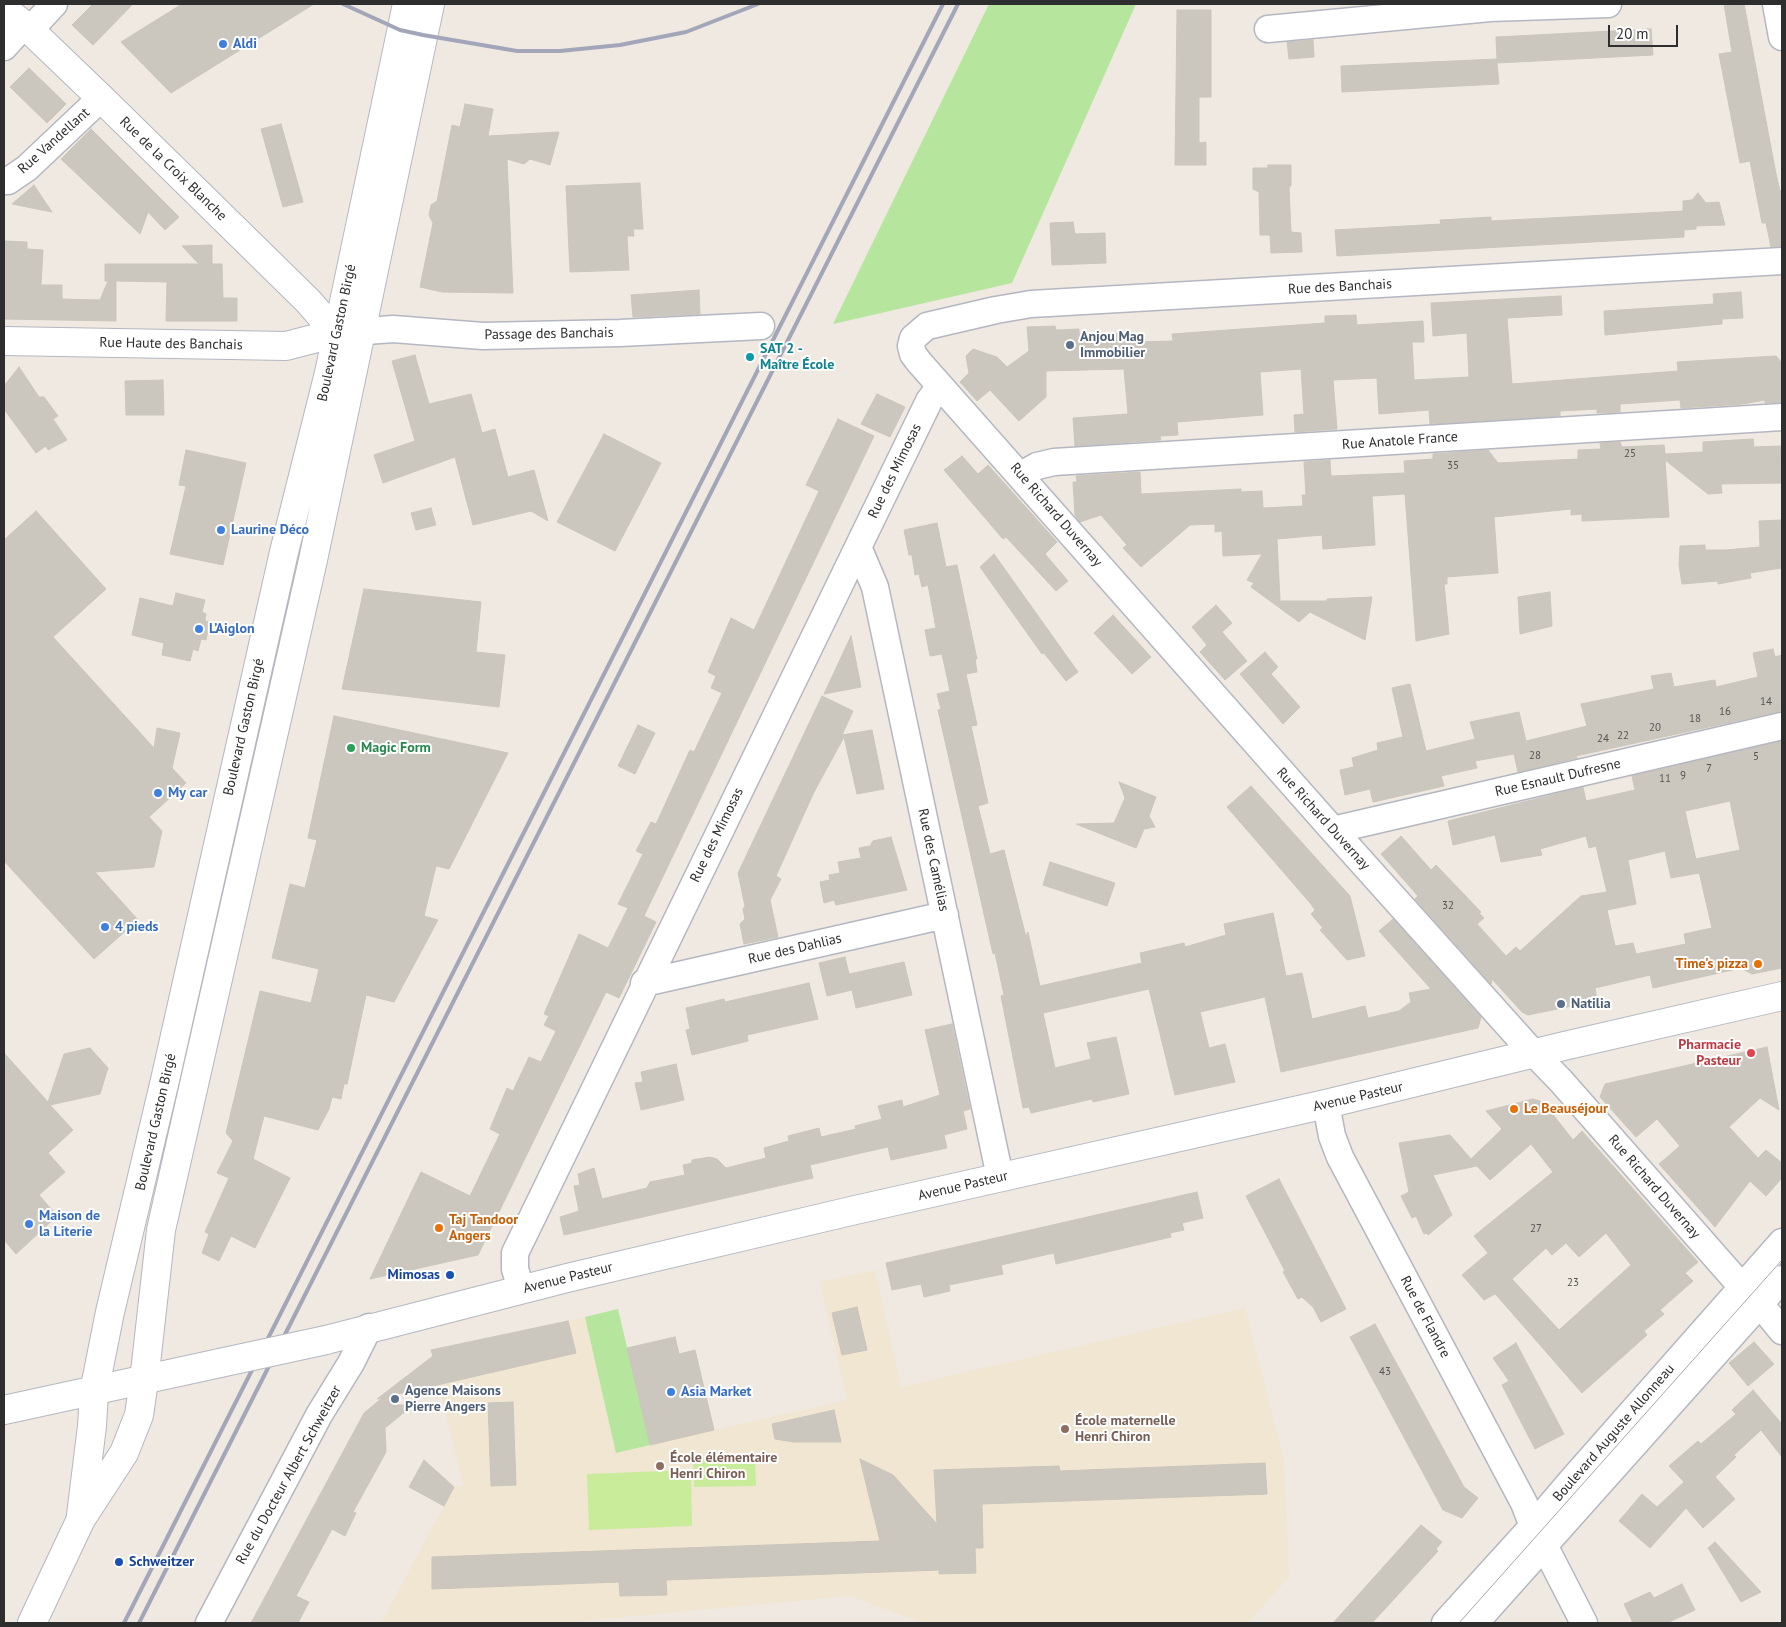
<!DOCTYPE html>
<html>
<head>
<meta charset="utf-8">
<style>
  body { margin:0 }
  #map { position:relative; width:1786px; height:1627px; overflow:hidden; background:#efe9e1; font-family:"PT Sans",sans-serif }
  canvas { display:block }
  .frame { position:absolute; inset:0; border:5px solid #2e2e2e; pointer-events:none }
  .scale { position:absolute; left:1608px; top:25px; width:70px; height:22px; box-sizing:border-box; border:2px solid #2e2e2e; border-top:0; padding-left:6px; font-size:15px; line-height:18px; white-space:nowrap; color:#2e2e2e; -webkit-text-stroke:4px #fff; paint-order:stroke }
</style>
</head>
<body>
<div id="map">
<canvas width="1786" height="1627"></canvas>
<div class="frame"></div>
<div class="scale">20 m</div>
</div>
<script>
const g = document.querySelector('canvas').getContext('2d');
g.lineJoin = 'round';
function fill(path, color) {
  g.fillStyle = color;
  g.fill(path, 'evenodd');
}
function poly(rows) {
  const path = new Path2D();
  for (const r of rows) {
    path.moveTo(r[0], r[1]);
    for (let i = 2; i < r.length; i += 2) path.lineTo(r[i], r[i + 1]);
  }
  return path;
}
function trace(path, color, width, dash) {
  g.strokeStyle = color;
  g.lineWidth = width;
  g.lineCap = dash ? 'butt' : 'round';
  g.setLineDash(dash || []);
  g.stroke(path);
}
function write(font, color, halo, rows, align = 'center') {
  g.font = font + ' "PT Sans",sans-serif';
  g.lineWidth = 4;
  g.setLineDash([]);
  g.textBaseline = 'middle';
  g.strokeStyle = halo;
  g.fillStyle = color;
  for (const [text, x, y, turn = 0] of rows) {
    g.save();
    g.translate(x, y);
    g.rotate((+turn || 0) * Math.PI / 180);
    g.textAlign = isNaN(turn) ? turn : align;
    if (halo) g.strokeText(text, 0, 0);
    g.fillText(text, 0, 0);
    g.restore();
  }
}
fill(poly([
  [875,1270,901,1387,1245,1308,1284,1461,1289,1577,1248,1623,923,1623,850,1596,561,1623,381,1623,454,1487,463,1485,439,1385,576,1353,568,1321,585,1317,617,1452,847,1400,820,1282]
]), '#f0e6d1');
fill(poly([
  [989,4,1136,4,1012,283,833,324],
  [618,1309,650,1445,616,1453,585,1317]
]), '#b6e59e');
fill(poly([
  [755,1455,756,1486,694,1487,693,1457],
  [691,1470,692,1526,589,1530,587,1474]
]), '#c9ec9a');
const building = poly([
  [93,4,133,4,93,45,72,25,93,4],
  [182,4,314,4,171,93,121,42,182,4],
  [1724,4,1744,4,1776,174,1780,191,1782,190,1782,246,1771,247,1766,223,1762,223,1750,161,1740,163,1719,54,1732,52,1724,4],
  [1177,10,1211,10,1211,97,1199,97,1199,143,1206,142,1206,165,1175,165,1177,10],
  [1651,29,1653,55,1497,63,1499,84,1342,92,1341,66,1497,59,1496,37,1651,29],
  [1313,40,1314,57,1289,59,1287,42,1313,40],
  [29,68,66,104,47,123,10,87,29,68],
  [465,104,493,109,488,136,559,132,550,165,530,159,524,164,507,159,513,293,442,292,420,287,433,223,429,215,431,205,437,201,452,125,460,127,465,104],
  [281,124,303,202,283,207,261,129,281,124],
  [91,129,179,217,165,230,148,212,140,234,61,159,91,129],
  [1268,165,1291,165,1291,186,1289,186,1291,232,1301,233,1302,252,1271,253,1270,235,1260,235,1259,192,1253,189,1253,168,1268,168,1268,165],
  [640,183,643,229,633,229,634,236,627,236,629,270,570,272,566,186,640,183],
  [34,185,52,212,12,204,34,185],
  [1698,193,1706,203,1719,202,1725,225,1696,226,1696,229,1684,230,1684,237,1337,256,1335,230,1441,224,1440,220,1458,219,1491,217,1491,221,1683,211,1683,201,1692,200,1698,193],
  [1073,222,1075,234,1105,233,1106,263,1052,265,1050,223,1073,222],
  [4,241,27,242,27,249,43,250,41,285,62,285,62,299,100,300,108,281,105,281,105,264,199,264,182,246,212,245,212,264,222,264,223,298,237,298,237,321,166,321,167,282,116,281,116,321,4,319,4,241],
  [699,290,700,314,633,317,631,295,699,290],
  [1741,292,1743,318,1722,319,1722,324,1605,335,1604,311,1714,304,1713,294,1741,292],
  [1561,296,1562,315,1507,318,1512,384,1678,371,1677,362,1776,356,1782,363,1782,402,1765,403,1765,400,1743,404,1681,408,1680,400,1620,404,1620,412,1597,413,1597,409,1560,411,1560,416,1430,424,1429,410,1379,414,1377,378,1333,380,1337,429,1295,432,1294,415,1304,414,1301,369,1260,372,1263,415,1177,422,1178,435,1160,436,1161,440,1075,446,1073,418,1128,414,1124,369,1046,371,1046,397,1019,421,990,390,977,401,960,382,969,373,966,356,973,349,997,357,1007,367,1029,351,1027,327,1055,326,1056,330,1079,329,1079,334,1131,333,1132,342,1173,341,1172,334,1325,323,1325,316,1356,315,1357,325,1423,321,1424,342,1412,342,1414,380,1469,377,1467,333,1433,336,1431,303,1561,296],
  [415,355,429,404,471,394,482,433,495,429,508,477,534,470,548,521,531,511,473,525,455,457,383,483,374,455,415,441,392,361,415,355],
  [19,367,39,397,44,397,58,416,53,419,67,440,48,450,46,446,36,453,4,409,4,386,19,367],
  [163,380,164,415,126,415,125,381,163,380],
  [877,394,905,407,890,437,861,424,877,394],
  [838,419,874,436,644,916,656,922,619,998,606,992,478,1255,370,1279,421,1172,470,1196,500,1134,490,1129,507,1088,513,1091,529,1057,541,1062,556,1031,544,1025,549,1016,544,1014,579,934,608,948,628,908,618,904,643,854,636,851,651,822,656,824,690,750,694,752,722,693,711,688,716,676,708,672,731,618,754,630,819,491,806,485,838,419],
  [604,434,661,463,615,551,557,522,604,434],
  [1753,439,1754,447,1781,446,1782,483,1721,484,1722,493,1708,494,1665,460,1669,517,1582,521,1582,514,1571,515,1571,509,1494,517,1498,573,1447,577,1447,584,1444,584,1449,634,1416,641,1405,494,1372,496,1375,545,1323,549,1322,535,1277,539,1280,601,1327,601,1327,599,1372,597,1365,640,1310,612,1299,622,1251,587,1254,583,1247,580,1262,554,1223,556,1222,531,1215,532,1215,524,1190,525,1141,567,1123,548,1127,545,1101,515,1080,522,1075,515,1073,482,1077,482,1076,476,1140,472,1141,494,1241,489,1241,492,1262,491,1263,508,1303,506,1302,495,1306,495,1304,462,1330,460,1331,476,1405,473,1404,461,1433,459,1433,454,1488,450,1498,463,1578,459,1578,450,1601,449,1600,443,1620,442,1622,447,1664,445,1665,454,1703,452,1703,442,1753,439],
  [186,450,246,463,223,565,170,554,186,486,179,485,186,450],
  [962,456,978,474,988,465,1057,542,1045,554,1068,581,1056,591,1006,537,1003,539,944,470,962,456],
  [431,508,436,525,416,530,411,513,431,508],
  [36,511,106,589,53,637,154,748,157,728,180,733,172,768,186,783,149,817,162,831,154,867,95,872,138,920,94,959,4,861,4,540,36,511],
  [1782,520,1782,568,1750,573,1751,578,1718,584,1718,581,1682,584,1679,565,1680,546,1705,545,1705,550,1725,550,1760,547,1759,521,1782,520],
  [937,523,946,567,957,565,977,659,975,659,977,672,966,674,977,725,971,726,988,803,978,806,990,854,1004,850,1026,937,1028,932,1040,986,1142,963,1140,953,1184,943,1185,947,1226,935,1224,924,1273,913,1286,976,1302,973,1312,1019,1365,1006,1368,1018,1399,1011,1411,1002,1409,993,1431,989,1379,931,1393,919,1481,1017,1478,1028,1281,1072,1265,997,1200,1012,1209,1048,1225,1044,1235,1082,1175,1095,1149,989,1043,1013,1055,1068,1091,1059,1087,1043,1116,1037,1129,1094,1093,1102,1092,1099,1031,1113,1029,1107,1023,1108,1001,996,1004,995,995,953,993,954,938,710,941,709,937,694,950,691,942,654,930,656,925,630,936,628,928,585,922,587,919,574,915,575,912,555,909,555,904,530,937,523],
  [994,554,1078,672,1066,681,1044,653,1042,654,980,567,994,554],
  [364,589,481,602,476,652,505,655,499,707,342,689,364,589],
  [1550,592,1552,626,1520,634,1518,597,1550,592],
  [176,593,205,600,202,612,206,614,205,621,210,622,206,640,201,639,198,651,193,649,190,661,162,655,164,643,132,635,140,598,173,606,176,593],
  [1216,605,1232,623,1222,632,1247,661,1225,680,1200,652,1207,645,1192,627,1216,605],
  [1113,615,1151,657,1132,674,1094,633,1113,615],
  [851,636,861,687,824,694,851,636],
  [1773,649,1775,657,1782,655,1782,711,1576,756,1577,758,1518,772,1514,754,1475,761,1477,768,1441,776,1444,786,1373,802,1370,789,1345,795,1340,770,1354,767,1352,758,1378,750,1377,743,1403,737,1392,688,1410,684,1426,751,1475,739,1470,722,1519,712,1526,741,1587,726,1581,704,1654,689,1651,676,1671,673,1674,687,1715,680,1716,687,1758,677,1753,653,1773,649],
  [1265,652,1278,667,1271,674,1300,707,1283,724,1240,674,1265,652],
  [822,696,853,711,842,735,872,730,884,789,857,794,844,737,814,792,776,876,781,879,770,900,778,937,744,944,740,924,745,919,743,909,745,906,738,873,822,696],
  [334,716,508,753,449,869,436,866,424,916,438,920,394,1002,366,995,347,1084,344,1084,341,1099,332,1097,329,1109,318,1130,264,1116,253,1159,290,1178,255,1248,231,1236,219,1261,202,1253,209,1234,205,1232,229,1178,217,1173,233,1141,226,1133,260,991,311,1003,319,969,272,958,290,884,305,888,317,840,308,838,334,716],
  [638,725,655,733,635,774,618,766,638,725],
  [1782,741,1782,968,1752,974,1741,968,1653,988,1650,975,1595,988,1597,1001,1528,1015,1522,1012,1492,979,1491,984,1415,899,1418,896,1381,854,1401,836,1431,870,1436,865,1481,912,1479,913,1484,918,1477,924,1506,956,1516,947,1520,951,1581,896,1607,892,1596,846,1589,848,1586,836,1540,849,1542,855,1501,862,1495,835,1453,845,1448,821,1583,787,1586,801,1635,790,1632,776,1782,741],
  [1730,801,1740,850,1696,859,1712,928,1684,934,1686,944,1636,954,1633,943,1615,946,1607,910,1636,904,1628,860,1665,851,1671,878,1699,873,1685,811,1730,801],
  [1119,782,1156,797,1149,816,1155,827,1144,829,1136,848,1076,824,1114,823,1125,798,1119,782],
  [1251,786,1350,896,1365,956,1347,960,1320,930,1323,928,1311,914,1315,910,1311,904,1227,807,1251,786],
  [891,837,907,890,836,905,834,900,824,903,820,882,830,880,829,875,840,873,838,862,861,858,859,848,870,846,873,841,891,837],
  [1050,862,1115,883,1107,906,1043,885,1050,862],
  [845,957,849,974,904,962,912,995,856,1008,849,976,852,990,827,996,819,963,845,957],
  [809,983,818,1019,747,1035,748,1041,692,1055,686,1030,690,1029,686,1008,724,999,725,1002,809,983],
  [952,1024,970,1109,963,1111,967,1129,944,1135,947,1148,891,1160,888,1147,861,1153,810,1165,813,1178,564,1235,560,1217,579,1211,574,1186,580,1185,578,1174,594,1168,602,1199,647,1188,650,1182,685,1175,683,1165,692,1163,692,1160,710,1157,717,1159,726,1168,766,1158,764,1148,789,1141,788,1136,819,1128,821,1137,856,1129,855,1126,882,1119,878,1106,902,1100,903,1107,940,1095,925,1030,952,1024],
  [1767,1047,1779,1110,1760,1098,1729,1127,1758,1158,1766,1150,1782,1163,1782,1178,1766,1196,1750,1181,1715,1227,1659,1164,1680,1146,1657,1119,1636,1137,1600,1097,1605,1084,1767,1047],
  [90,1048,108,1068,100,1094,50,1105,73,1130,48,1153,65,1172,39,1195,57,1216,16,1254,4,1240,4,1053,48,1102,64,1054,90,1048],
  [676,1064,684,1100,641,1110,635,1083,643,1082,641,1072,676,1064],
  [1533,1099,1543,1102,1573,1140,1582,1131,1698,1262,1685,1273,1693,1281,1660,1310,1664,1314,1644,1331,1647,1335,1582,1393,1498,1297,1495,1294,1484,1300,1462,1275,1488,1253,1474,1236,1553,1172,1531,1144,1490,1180,1477,1166,1433,1175,1452,1215,1428,1235,1427,1233,1424,1234,1416,1216,1412,1218,1401,1196,1409,1192,1399,1143,1450,1135,1471,1159,1502,1129,1486,1111,1533,1099],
  [1606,1233,1631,1265,1559,1330,1512,1279,1546,1248,1552,1255,1566,1243,1579,1257,1606,1233],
  [1279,1179,1346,1309,1321,1322,1313,1307,1302,1297,1298,1299,1283,1272,1285,1271,1246,1196,1279,1179],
  [1197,1192,1203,1218,1182,1223,1184,1230,1170,1233,1171,1237,1056,1264,1054,1253,1001,1265,1003,1274,949,1285,950,1291,924,1297,921,1284,892,1290,886,1263,1197,1192],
  [857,1307,867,1350,842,1355,832,1313,857,1307],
  [568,1321,576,1353,394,1395,395,1405,413,1405,385,1428,386,1452,353,1512,356,1513,345,1536,332,1529,296,1596,309,1602,298,1623,251,1623,364,1413,382,1398,377,1399,433,1356,431,1350,568,1321],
  [1375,1324,1464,1487,1478,1498,1462,1518,1443,1510,1350,1337,1375,1324],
  [675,1337,679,1354,695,1350,714,1430,650,1445,627,1348,675,1337],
  [1754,1342,1774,1364,1748,1386,1729,1363,1754,1342],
  [1516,1343,1564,1434,1535,1449,1502,1385,1509,1381,1493,1358,1516,1343],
  [1753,1390,1782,1424,1782,1457,1761,1430,1734,1455,1736,1457,1715,1477,1735,1499,1703,1528,1686,1508,1650,1548,1619,1521,1642,1494,1657,1507,1684,1482,1669,1466,1698,1441,1701,1444,1736,1414,1732,1410,1753,1390],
  [513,1402,516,1485,491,1486,488,1403,513,1402],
  [834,1410,841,1442,794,1442,775,1439,772,1424,834,1410],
  [860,1459,893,1475,937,1524,934,1470,1059,1466,1060,1471,1265,1463,1267,1494,982,1504,983,1548,975,1548,976,1573,939,1574,939,1570,666,1580,667,1595,620,1596,619,1582,432,1589,432,1557,880,1541,860,1459],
  [424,1460,454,1487,444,1506,409,1487,424,1460],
  [1421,1525,1442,1542,1436,1549,1438,1551,1417,1574,1372,1623,1333,1623,1421,1525],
  [1715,1542,1761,1592,1741,1602,1708,1548,1715,1542],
  [1682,1584,1695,1610,1667,1623,1633,1623,1624,1604,1650,1592,1654,1598,1682,1584]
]);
fill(building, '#cbc7bf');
trace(building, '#cbc5ba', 1);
const minor = poly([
  [1776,4,1782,37],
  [1268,29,1490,8,1608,4],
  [30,30,54,4],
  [4,47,24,25],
  [4,181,8,181,27,168,101,98],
  [340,333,393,329,483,336,620,333,761,326],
  [1021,475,1037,466,1054,462,1782,417],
  [858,547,875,587,1000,1177],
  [1333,830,1782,726],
  [644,983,945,915],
  [1326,1104,1332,1136,1340,1157,1524,1503,1533,1526],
  [1742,1287,1561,1081,1525,1044,1333,830,919,362,913,354,911,346,913,338,927,326,996,310,1031,304,1782,261],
  [521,1289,515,1269,515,1253,929,401,940,386],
  [1760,1304,1782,1331],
  [1544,1545,1584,1623],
  [209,1623,319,1415,351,1363,369,1327],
  [1445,1623,1533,1526,1573,1479,1782,1242],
  [1475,1623,1782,1279]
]);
const tertiary = poly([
  [4,9,30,30,101,98,308,301,336,333,286,346,4,341],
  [81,1515,92,1426,94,1392],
  [32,1623,81,1519,124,1453,139,1415,144,1381]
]);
const secondary = poly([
  [326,1340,567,1278,851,1211,1326,1104,1564,1046,1782,996],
  [144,1381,161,1230,313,560,430,4],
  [94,1392,110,1312,165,1080,284,552,329,373,407,4],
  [4,1410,220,1363]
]);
trace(minor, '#b4b7c1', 29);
trace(tertiary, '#b4b7c1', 30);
trace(secondary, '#b4b7c1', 30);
trace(minor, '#fff', 26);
trace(tertiary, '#fff', 28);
trace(secondary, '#fff', 28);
trace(poly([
  [1459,1623,1782,1260]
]), '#a3a6b8', 1);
trace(poly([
  [343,4,400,30,423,35,517,51,560,51,620,45,686,32,758,4],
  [124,1623,943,4],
  [139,1623,958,4]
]), '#a3a6b8', 4);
const secondaryBridge = poly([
  [220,1363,326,1340]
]);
trace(secondaryBridge, '#b4b7c1', 30, []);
trace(secondaryBridge, '#fff', 28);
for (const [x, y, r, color] of [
  [223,44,5,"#3f7fe0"],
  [1070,345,5,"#5c6f8a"],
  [750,357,5,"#0f9aa8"],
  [221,530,5,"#3f7fe0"],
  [199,629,5,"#3f7fe0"],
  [351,748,5,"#2e9e5b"],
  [158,793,5,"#3f7fe0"],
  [105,927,5,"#3f7fe0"],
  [1758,964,5,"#e8710a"],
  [1561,1004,5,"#5c6f8a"],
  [1751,1053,5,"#e0444e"],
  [1514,1109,5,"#e8710a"],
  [29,1224,5,"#3f7fe0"],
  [439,1228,5,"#e8710a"],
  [450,1275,5,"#1a4fb4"],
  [671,1392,5,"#3f7fe0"],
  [395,1399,5,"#5c6f8a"],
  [1065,1429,5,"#8d6e63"],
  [660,1466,5,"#8d6e63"],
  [119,1562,5,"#1a4fb4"]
]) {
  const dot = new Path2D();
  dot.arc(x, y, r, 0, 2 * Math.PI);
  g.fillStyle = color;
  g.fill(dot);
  trace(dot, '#fff', 2);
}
write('11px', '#555452', null, [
  ["25",1630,454],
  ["35",1453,466],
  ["14",1766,702],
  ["16",1725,712],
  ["18",1695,719],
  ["20",1655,728],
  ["22",1623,736],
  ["24",1603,739],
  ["28",1535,756],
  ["5",1756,757],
  ["7",1709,769],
  ["9",1683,776],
  ["11",1665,779],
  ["32",1448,906],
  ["27",1536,1229],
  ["23",1573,1283],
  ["43",1385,1372]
]);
write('bold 14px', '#366cbe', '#fff', [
  ["Aldi",233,44],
  ["Laurine Déco",231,530],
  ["L’Aiglon",209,629],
  ["My car",168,793],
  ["4 pieds",115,927],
  ["Maison de",39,1216],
  ["la Literie",39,1232],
  ["Asia Market",681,1392]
], 'left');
write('14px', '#2e2e2e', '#fff', [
  ["Rue Vandellant",54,141,-42],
  ["Rue de la Croix Blanche",173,169,44],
  ["Rue des Banchais",1340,287,-3],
  ["Boulevard Gaston Birgé",337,333,-78],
  ["Passage des Banchais",549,334,-1],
  ["Rue Haute des Banchais",171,344,1],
  ["Rue Anatole France",1400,441,-4],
  ["Rue des Mimosas",895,471,-64],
  ["Rue Richard Duvernay",1056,515,49],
  ["Boulevard Gaston Birgé",244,727,-77],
  ["Rue Esnault Dufresne",1558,778,-13],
  ["Rue Richard Duvernay",1323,819,48],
  ["Rue des Mimosas",717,835,-64],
  ["Rue des Camélias",933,860,78],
  ["Rue des Dahlias",795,949,-13],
  ["Avenue Pasteur",1358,1097,-13],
  ["Boulevard Gaston Birgé",156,1122,-77],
  ["Avenue Pasteur",963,1186,-13],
  ["Rue Richard Duvernay",1654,1187,49],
  ["Avenue Pasteur",568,1278,-14],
  ["Rue de Flandre",1425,1317,62],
  ["Boulevard Auguste Allonneau",1614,1433,-49],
  ["Rue du Docteur Albert Schweitzer",289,1475,-61]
]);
write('bold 14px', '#4e5e75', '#fff', [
  ["Anjou Mag",1080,337],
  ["Immobilier",1080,353],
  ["Natilia",1571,1004],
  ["Agence Maisons",405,1391],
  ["Pierre Angers",405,1407]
], 'left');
write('bold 14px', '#0d838f', '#fff', [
  ["SAT 2 -",760,349],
  ["Maître École",760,365]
], 'left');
write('bold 14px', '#27864d', '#fff', [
  ["Magic Form",361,748]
], 'left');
write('bold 14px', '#c56008', '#fff', [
  ["Time's pizza",1748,964,"right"],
  ["Le Beauséjour",1524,1109],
  ["Taj Tandoor",449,1220],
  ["Angers",449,1236]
], 'left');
write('bold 14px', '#be3a42', '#fff', [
  ["Pharmacie",1741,1045],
  ["Pasteur",1741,1061]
], 'right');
write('bold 14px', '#164399', '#fff', [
  ["Mimosas",440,1275],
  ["Schweitzer",129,1562,"left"]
], 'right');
write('bold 14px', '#785e54', '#fff', [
  ["École maternelle",1075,1421],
  ["Henri Chiron",1075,1437],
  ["École élémentaire",670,1458],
  ["Henri Chiron",670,1474]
], 'left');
</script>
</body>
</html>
